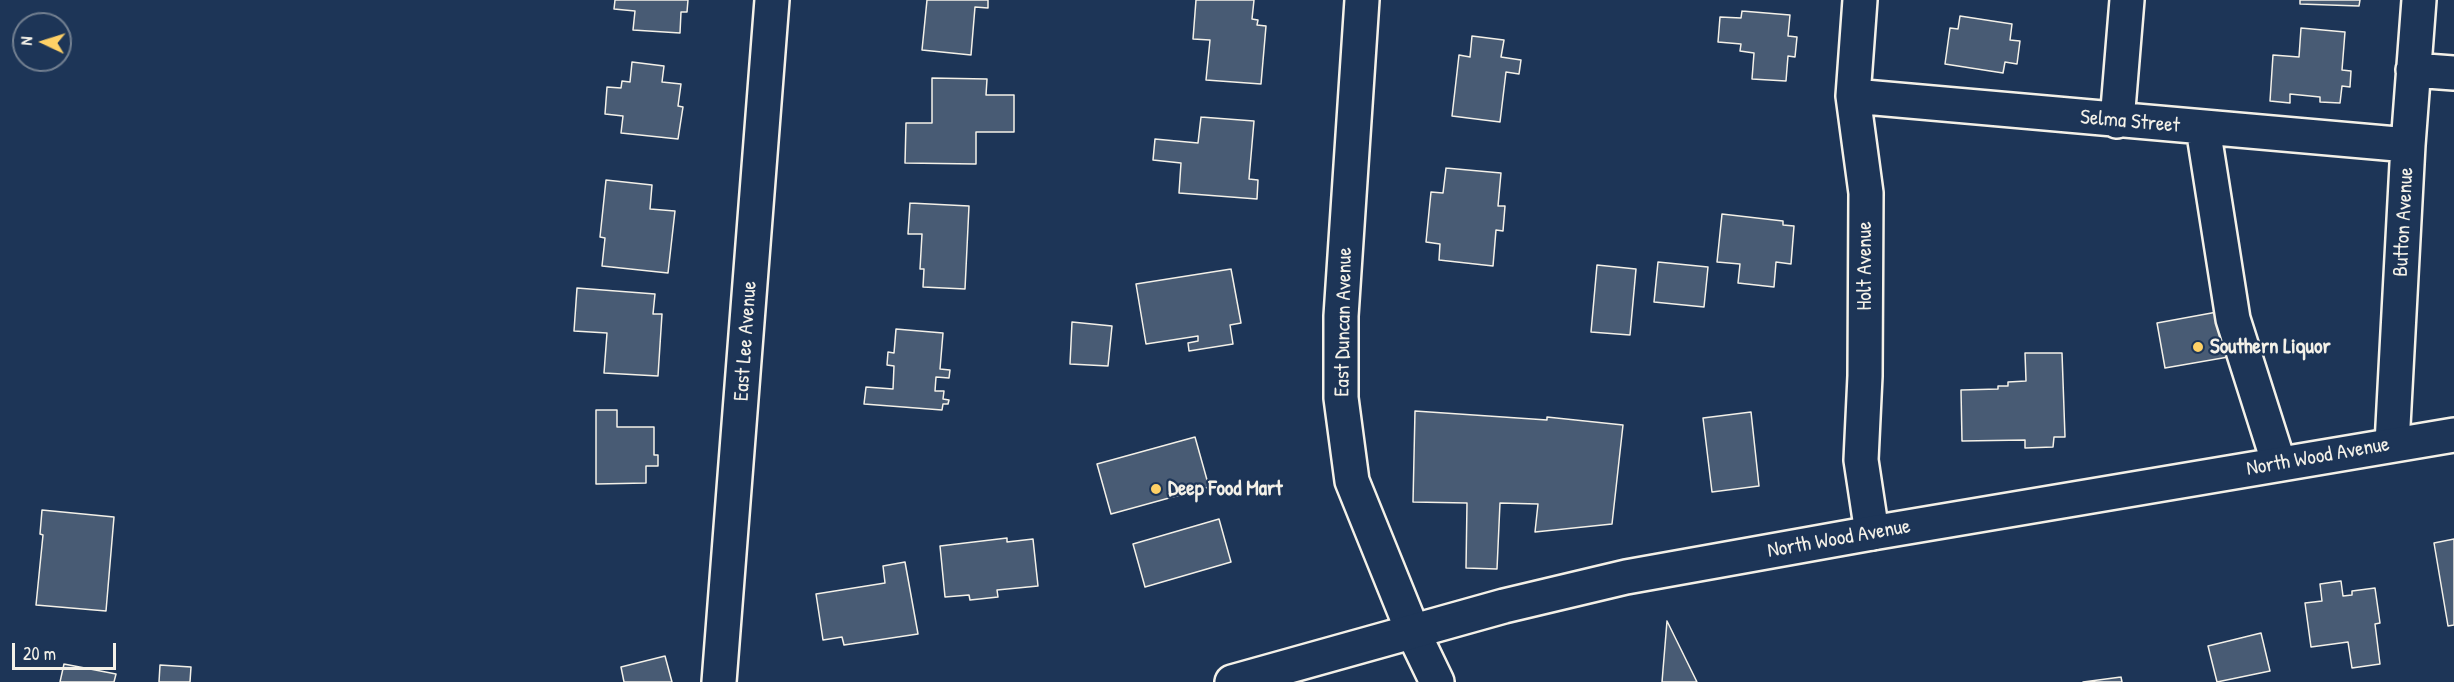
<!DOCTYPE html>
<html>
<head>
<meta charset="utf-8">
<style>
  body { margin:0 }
  #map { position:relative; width:2454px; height:682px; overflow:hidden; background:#1d3557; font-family:"Patrick Hand",sans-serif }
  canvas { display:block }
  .north { position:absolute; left:12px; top:12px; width:60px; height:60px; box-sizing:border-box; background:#1d3557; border:2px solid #738091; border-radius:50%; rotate:274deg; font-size:16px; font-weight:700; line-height:24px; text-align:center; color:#f4f1e8 }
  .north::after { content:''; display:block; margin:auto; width:21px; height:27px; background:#ffd166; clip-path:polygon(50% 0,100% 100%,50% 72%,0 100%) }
  .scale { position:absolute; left:12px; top:643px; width:104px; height:27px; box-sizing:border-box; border:3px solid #f4f1e8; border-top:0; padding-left:8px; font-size:18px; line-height:21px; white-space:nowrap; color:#f4f1e8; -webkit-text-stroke:4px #1d3557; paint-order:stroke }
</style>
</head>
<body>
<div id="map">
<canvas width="2454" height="682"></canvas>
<div class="north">N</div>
<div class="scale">20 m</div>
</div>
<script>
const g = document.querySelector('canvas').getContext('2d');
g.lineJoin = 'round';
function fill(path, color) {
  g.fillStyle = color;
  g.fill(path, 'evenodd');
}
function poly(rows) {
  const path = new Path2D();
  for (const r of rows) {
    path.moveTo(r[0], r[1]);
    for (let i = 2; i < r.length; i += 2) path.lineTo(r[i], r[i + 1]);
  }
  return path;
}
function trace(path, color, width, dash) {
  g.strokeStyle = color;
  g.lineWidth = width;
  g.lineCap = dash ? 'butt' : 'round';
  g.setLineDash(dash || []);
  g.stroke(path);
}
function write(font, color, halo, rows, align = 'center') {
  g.font = font + ' "Patrick Hand",sans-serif';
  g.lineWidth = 4.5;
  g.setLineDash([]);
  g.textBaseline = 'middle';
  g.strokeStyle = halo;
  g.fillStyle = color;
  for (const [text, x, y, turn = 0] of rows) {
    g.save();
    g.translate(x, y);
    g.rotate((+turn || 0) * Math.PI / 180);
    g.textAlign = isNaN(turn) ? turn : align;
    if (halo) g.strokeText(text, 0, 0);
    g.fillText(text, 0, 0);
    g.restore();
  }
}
const building = poly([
  [615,0,688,0,687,12,681,12,680,33,633,30,635,11,614,9,615,0],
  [927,0,988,0,988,8,975,7,971,55,922,50,927,0],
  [1196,0,1254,0,1252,19,1258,20,1257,25,1266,26,1261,84,1206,80,1210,40,1193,39,1196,0],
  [2300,0,2360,0,2359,6,2300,4,2300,0],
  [1742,11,1790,15,1788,36,1797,37,1795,57,1788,56,1786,81,1752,79,1754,53,1740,51,1741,44,1718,42,1720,17,1741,18,1742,11],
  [1960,16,2012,24,2010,40,2020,41,2017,64,2005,62,2003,73,1945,64,1950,28,1958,29,1960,16],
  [2301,28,2345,32,2342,70,2351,71,2350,87,2342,86,2340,103,2320,102,2320,97,2290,94,2290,103,2270,101,2273,55,2299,57,2301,28],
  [1472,36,1504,40,1501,57,1521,60,1519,74,1506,72,1500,122,1452,116,1459,55,1470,57,1472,36],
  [632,62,664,66,662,82,681,84,678,106,683,107,678,139,621,133,623,116,605,114,607,87,621,88,622,81,630,82,632,62],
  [932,78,987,79,986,95,1014,95,1014,132,976,132,976,164,905,163,906,123,932,123,932,78],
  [1201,117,1254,121,1249,179,1258,180,1257,199,1179,193,1181,163,1153,160,1155,139,1198,143,1201,117],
  [1446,168,1501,173,1498,206,1505,206,1503,231,1496,230,1493,266,1439,260,1440,244,1426,242,1431,192,1443,193,1446,168],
  [606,180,652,185,650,209,675,211,668,273,602,266,605,238,600,237,606,180],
  [910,203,969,206,965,289,923,287,924,269,920,269,922,234,908,234,910,203],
  [1722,214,1783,221,1783,225,1794,226,1791,264,1776,262,1774,287,1738,283,1740,264,1717,262,1722,214],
  [1658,262,1708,267,1704,307,1654,302,1658,262],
  [1597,265,1636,269,1630,335,1591,332,1597,265],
  [1231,269,1241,323,1230,325,1233,344,1189,351,1188,343,1198,341,1198,336,1146,344,1136,284,1231,269],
  [577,288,655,294,653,314,662,314,658,376,604,373,607,333,574,331,577,288],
  [2217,312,2234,356,2165,368,2157,323,2217,312],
  [1072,322,1112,326,1108,366,1070,364,1072,322],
  [896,329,943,333,940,369,950,370,949,378,936,377,935,391,944,391,943,399,949,400,948,404,943,404,942,410,864,404,866,387,893,389,894,366,887,365,888,352,894,353,896,329],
  [2025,353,2062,353,2065,437,2054,437,2053,447,2025,448,2025,440,1962,441,1961,390,1998,389,1998,386,2008,386,2008,382,2026,381,2025,353],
  [596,410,617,410,617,427,654,427,654,455,658,455,658,466,646,466,646,483,596,484,596,410],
  [1415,411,1547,420,1547,417,1623,425,1612,524,1535,532,1538,504,1500,503,1497,569,1466,568,1467,503,1413,502,1415,411],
  [1751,412,1759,486,1712,492,1703,418,1751,412],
  [1195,437,1209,487,1111,514,1097,464,1195,437],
  [42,510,114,517,106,611,36,605,43,535,40,534,42,510],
  [1219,519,1231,562,1145,587,1133,544,1219,519],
  [1007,538,1007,542,1033,539,1038,586,997,590,998,597,970,600,969,595,945,597,940,546,1007,538],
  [2454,539,2454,625,2448,626,2434,543,2454,539],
  [905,562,918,634,844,645,842,637,823,640,816,594,885,583,883,566,905,562],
  [2341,581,2343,596,2352,595,2352,591,2375,588,2380,623,2375,624,2380,664,2352,668,2348,642,2311,647,2305,603,2322,601,2320,584,2341,581],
  [1667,621,1697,682,1662,682,1667,621],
  [2261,633,2270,671,2217,682,2208,646,2261,633],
  [665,656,672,682,624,682,621,667,665,656],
  [64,664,116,674,114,682,60,682,64,664],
  [160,665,191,667,190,682,159,682,160,665],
  [2121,677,2122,682,2083,682,2121,677]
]);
fill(building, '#485b74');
trace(building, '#f4f1e8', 1.5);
const minor = poly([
  [1362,0,1341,316,1341,398,1352,481,1413,632,1437,682],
  [1860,0,1853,96,1866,193,1865,376,1861,460,1872,533],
  [2413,70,2454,73],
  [1853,96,2408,145],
  [2117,121,2127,0],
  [2203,128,2233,319,2279,464],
  [2392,444,2408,145,2419,0],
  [719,682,772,0]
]);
const major = poly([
  [1232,682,1504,606,1626,577,1872,533,2454,435]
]);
trace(minor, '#f4f1e8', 38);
trace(major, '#f4f1e8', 38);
trace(minor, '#1d3557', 33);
trace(major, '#1d3557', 33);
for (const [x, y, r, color] of [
  [2198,347,6,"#ffd166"],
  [1156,489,6,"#ffd166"]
]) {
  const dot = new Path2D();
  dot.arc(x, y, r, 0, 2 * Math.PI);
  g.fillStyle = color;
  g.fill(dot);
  trace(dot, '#1d3557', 2);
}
write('21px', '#f4f1e8', '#1d3557', [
  ["Selma Street",2130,122,5],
  ["Button Avenue",2404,222,-87],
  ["Holt Avenue",1865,266,-90],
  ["East Duncan Avenue",1344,322,-89],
  ["East Lee Avenue",746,341,-86],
  ["North Wood Avenue",2318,457,-10],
  ["North Wood Avenue",1839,539,-10]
]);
write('bold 21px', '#f4f1e8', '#1d3557', [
  ["Southern Liquor",2210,347],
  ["Deep Food Mart",1168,489]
], 'left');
</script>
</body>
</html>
